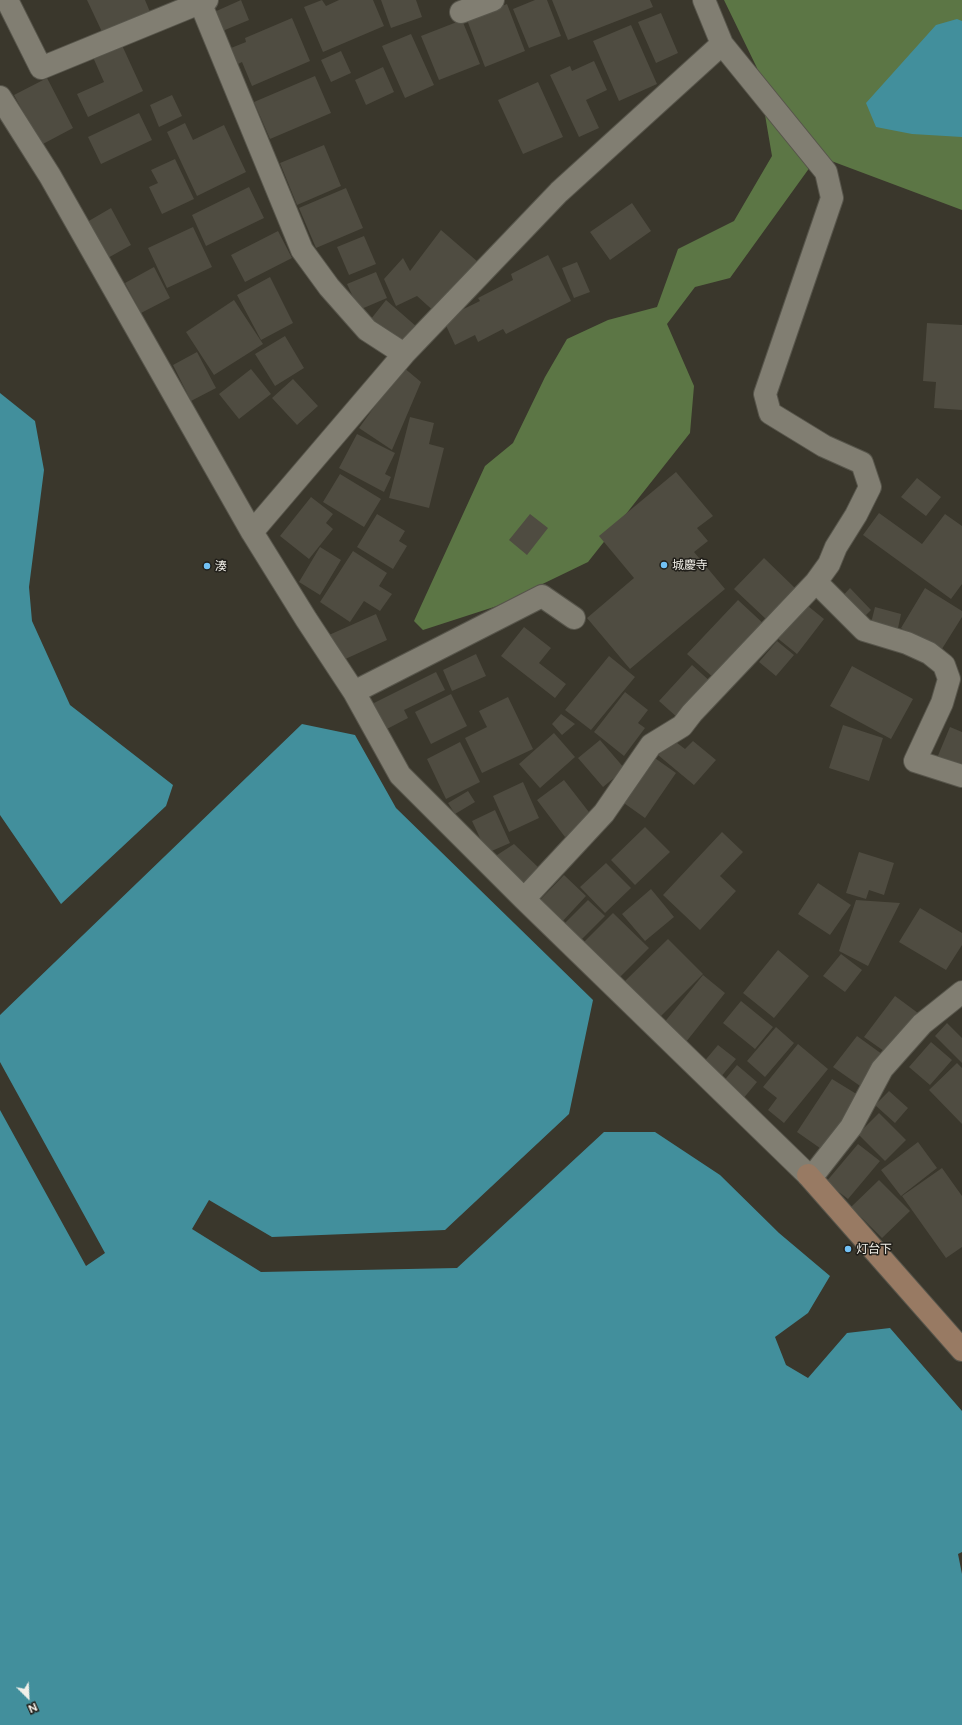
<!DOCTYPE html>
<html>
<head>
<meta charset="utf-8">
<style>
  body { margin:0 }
  #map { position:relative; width:962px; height:1725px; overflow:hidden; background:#3a372c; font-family:"Public Sans",sans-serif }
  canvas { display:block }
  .north { position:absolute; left:8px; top:1677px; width:40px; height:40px; -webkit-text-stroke:3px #201e19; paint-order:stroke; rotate:156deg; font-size:11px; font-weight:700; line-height:16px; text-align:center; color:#f2f0e9 }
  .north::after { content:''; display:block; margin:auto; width:14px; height:18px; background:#f2f0e9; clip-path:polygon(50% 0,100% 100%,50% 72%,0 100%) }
</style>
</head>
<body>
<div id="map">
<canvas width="962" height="1725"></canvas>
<div class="north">N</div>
</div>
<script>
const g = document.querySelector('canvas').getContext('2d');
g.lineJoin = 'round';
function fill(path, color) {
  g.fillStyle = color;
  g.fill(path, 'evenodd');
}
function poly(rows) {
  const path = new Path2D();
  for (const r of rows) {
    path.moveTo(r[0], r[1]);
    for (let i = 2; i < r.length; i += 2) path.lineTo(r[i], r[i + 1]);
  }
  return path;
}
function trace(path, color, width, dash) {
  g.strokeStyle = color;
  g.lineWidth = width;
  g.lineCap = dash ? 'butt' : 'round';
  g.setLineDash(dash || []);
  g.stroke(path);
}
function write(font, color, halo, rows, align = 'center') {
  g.font = font + ' "Public Sans","Noto Sans JP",sans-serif';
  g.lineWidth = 3;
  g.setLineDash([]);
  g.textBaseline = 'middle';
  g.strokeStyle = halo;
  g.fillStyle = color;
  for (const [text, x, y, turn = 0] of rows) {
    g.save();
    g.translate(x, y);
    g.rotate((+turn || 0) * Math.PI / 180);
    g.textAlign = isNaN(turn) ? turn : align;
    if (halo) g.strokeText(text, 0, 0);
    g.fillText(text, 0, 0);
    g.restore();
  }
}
fill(poly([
  [724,0,962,0,962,210,818,156,730,278,695,287,667,324,694,386,690,433,588,562,497,606,423,630,414,621,485,466,513,443,545,377,567,339,608,320,657,307,678,249,734,221,772,156,757,68]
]), '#5c7645');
fill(poly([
  [957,19,962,21,962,137,912,134,876,127,866,103,936,25],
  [0,393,35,421,44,470,29,587,32,621,70,705,173,785,166,806,61,904,0,815],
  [302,724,355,735,396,808,593,1000,569,1114,445,1230,272,1237,209,1200,192,1229,261,1272,457,1268,604,1132,655,1132,720,1175,779,1233,830,1276,808,1313,775,1337,786,1365,808,1378,847,1333,890,1328,962,1411,962,1552,958,1554,962,1574,962,1725,0,1725,0,1110,86,1266,105,1253,0,1062,0,1015]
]), '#428f9c');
fill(poly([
  [87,0,145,0,150,12,103,34],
  [241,0,249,20,220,32,212,13],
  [322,0,326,6,339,0,373,0,384,26,323,52,304,7],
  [381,0,416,0,422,17,391,28],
  [535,0,547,0,561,36,529,48,513,9],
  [552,0,650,0,653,7,568,40],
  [507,4,525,51,485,67,467,20],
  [661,13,678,53,656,63,638,22],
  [292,18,310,61,252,86,242,62,238,64,231,48,246,42,245,38],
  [462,20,480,64,439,80,421,36],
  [631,25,657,84,619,101,593,41],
  [411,34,434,85,405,98,382,46],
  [120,41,143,91,88,117,77,94,104,82,92,55],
  [341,51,351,73,331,82,321,60],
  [594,61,607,90,586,100,599,128,579,137,550,75,570,66,572,71],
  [383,67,394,92,366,105,355,80],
  [315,76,331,113,270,139,254,102],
  [47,78,73,128,41,145,14,95],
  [538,82,563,137,523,154,498,100],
  [172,95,182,116,159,127,150,105],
  [139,113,152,140,101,164,88,137],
  [185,123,193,140,224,125,246,172,197,196,167,132],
  [324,145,341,186,297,205,280,163],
  [175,159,194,199,162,214,149,187,158,183,151,170],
  [249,187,264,218,206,246,192,215],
  [346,188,363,228,316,248,299,208],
  [632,203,651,231,610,260,590,232],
  [111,208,131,245,106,259,87,222],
  [193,227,212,267,167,288,148,248],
  [441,230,478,262,437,314,417,296,396,306,384,279,403,258,410,271],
  [278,231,292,258,245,282,231,255],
  [364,236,376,264,349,275,337,247],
  [548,255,571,301,506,334,503,329,478,342,475,335,455,345,443,319,480,301,478,298,513,280,511,274],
  [577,262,590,292,574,298,562,268],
  [154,267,170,298,141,313,125,283],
  [376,272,387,298,359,310,347,284],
  [270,277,293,323,261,340,237,295],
  [234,300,263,344,214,375,186,332],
  [386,300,417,327,402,345,371,319],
  [927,323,962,325,962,410,934,408,936,382,923,381],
  [285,336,304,368,275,386,255,354],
  [197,352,216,388,191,401,173,365],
  [403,367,421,382,392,450,359,428],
  [251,369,271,394,239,419,219,394],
  [293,379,318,406,297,425,272,398],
  [410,417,434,423,429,444,444,448,429,508,389,498],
  [357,434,395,453,385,474,391,477,384,492,339,468],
  [676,472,713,516,697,528,708,541,694,552,725,589,630,669,587,618,634,578,599,536],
  [340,474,381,499,364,527,323,502],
  [917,478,941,497,926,516,901,497],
  [311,497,333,514,326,523,333,529,309,559,280,536],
  [879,513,922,544,945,514,962,526,962,584,951,599,863,535],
  [377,514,405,531,399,541,407,546,393,569,357,547],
  [530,514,548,528,527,555,509,540],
  [320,547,341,560,320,595,299,582],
  [353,551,387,573,379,586,392,594,380,611,364,601,350,622,320,602],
  [764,558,796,589,767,620,734,589],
  [850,588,871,610,860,621,839,600],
  [925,588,962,611,962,617,940,652,901,628],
  [738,600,766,626,716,680,687,654],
  [803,602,824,619,797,654,776,637],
  [875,607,901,614,897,633,870,627],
  [376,614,387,640,341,661,329,635],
  [524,627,551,648,539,663,566,684,555,698,501,656],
  [777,641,794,655,776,676,759,662],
  [476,654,486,676,452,691,443,670],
  [609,656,635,677,591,730,565,710],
  [692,665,712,683,679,719,659,701],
  [852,666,913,699,891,739,830,706],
  [436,672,445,690,404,710,408,718,385,730,372,704],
  [625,692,648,710,638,723,645,728,624,756,594,732],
  [451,694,467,726,431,744,415,712],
  [508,697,533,749,482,773,465,738,487,727,479,711],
  [561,714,575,724,562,735,552,724],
  [843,725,883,738,869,781,829,768],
  [950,727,962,732,962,769,937,758],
  [554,733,575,757,540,788,519,764],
  [672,739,685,749,693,741,716,760,694,785,658,755],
  [600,740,625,769,603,787,578,758],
  [460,742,480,782,446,799,427,759],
  [652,756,676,773,645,818,621,801],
  [564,780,592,816,565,837,537,800],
  [523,782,539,818,509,832,493,796],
  [468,791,475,802,455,814,448,803],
  [495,810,510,843,487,853,472,821],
  [645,827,670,852,635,885,611,860],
  [722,832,743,852,720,876,736,891,700,930,663,895],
  [514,844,540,869,524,885,494,857],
  [859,852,894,863,884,895,869,890,866,899,846,893],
  [606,863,631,888,605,913,580,887],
  [564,875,586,896,561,923,538,902],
  [818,883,851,905,830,935,798,914],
  [651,889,674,917,645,941,622,914],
  [588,900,605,916,579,942,562,926],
  [856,900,900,903,868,966,839,951],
  [920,908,962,933,962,945,946,970,899,942],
  [613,913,649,948,618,979,582,944],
  [668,939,703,974,659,1018,623,983],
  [778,950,809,976,774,1018,743,993],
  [841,954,862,970,845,992,823,976],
  [703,975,725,993,686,1042,663,1024],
  [895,996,922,1016,891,1056,864,1037],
  [741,1001,773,1027,755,1049,723,1023],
  [947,1023,962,1038,962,1063,935,1036],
  [776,1027,794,1043,765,1077,747,1061],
  [857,1036,886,1057,863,1088,833,1067],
  [931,1042,952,1060,930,1085,909,1067],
  [798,1044,828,1069,784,1123,768,1110,777,1098,763,1087],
  [718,1045,736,1059,719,1079,702,1064],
  [957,1063,962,1068,962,1124,929,1090],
  [737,1065,757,1082,742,1100,722,1083],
  [832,1079,863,1098,827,1153,797,1132],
  [889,1091,908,1108,895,1123,875,1105],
  [879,1113,906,1140,885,1161,858,1134],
  [918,1142,937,1168,901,1196,881,1170],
  [858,1144,880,1161,848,1199,826,1182],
  [942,1168,962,1196,962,1247,946,1258,902,1196],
  [879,1180,910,1211,882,1238,851,1207]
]), '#4f4c41');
const street = poly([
  [7,0,41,68,207,0],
  [200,2,302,250,329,287,367,330,404,354],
  [461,12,493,0],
  [0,97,50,176,252,532,306,619,354,692,400,775,524,899,808,1175],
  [252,532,404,354,559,192,722,44,704,0],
  [816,582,864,630,907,643,929,653,944,665,949,679,942,703,915,761,962,776],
  [354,692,542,596,574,618],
  [524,899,604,813,651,745,682,726,692,713,816,582,829,564,836,547,856,515,870,487,862,463,824,446,770,413,765,394,832,198,826,172,722,44],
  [811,1178,851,1127,882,1069,922,1024,962,992]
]);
const secondary = poly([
  [808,1175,962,1350]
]);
trace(street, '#57554b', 24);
trace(secondary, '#57554b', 24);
trace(street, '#817e72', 22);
trace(secondary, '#987a63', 22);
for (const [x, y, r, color] of [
  [664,565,4,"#72c1f5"],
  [207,566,4,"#72c1f5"],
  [848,1249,4,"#72c1f5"]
]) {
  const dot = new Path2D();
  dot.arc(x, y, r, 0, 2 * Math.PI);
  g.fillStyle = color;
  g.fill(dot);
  trace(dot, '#201e19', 1.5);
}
write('12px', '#f2f0e9', '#201e19', [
  ["城慶寺",672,565],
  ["湊",215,566],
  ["灯台下",856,1249]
], 'left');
</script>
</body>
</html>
